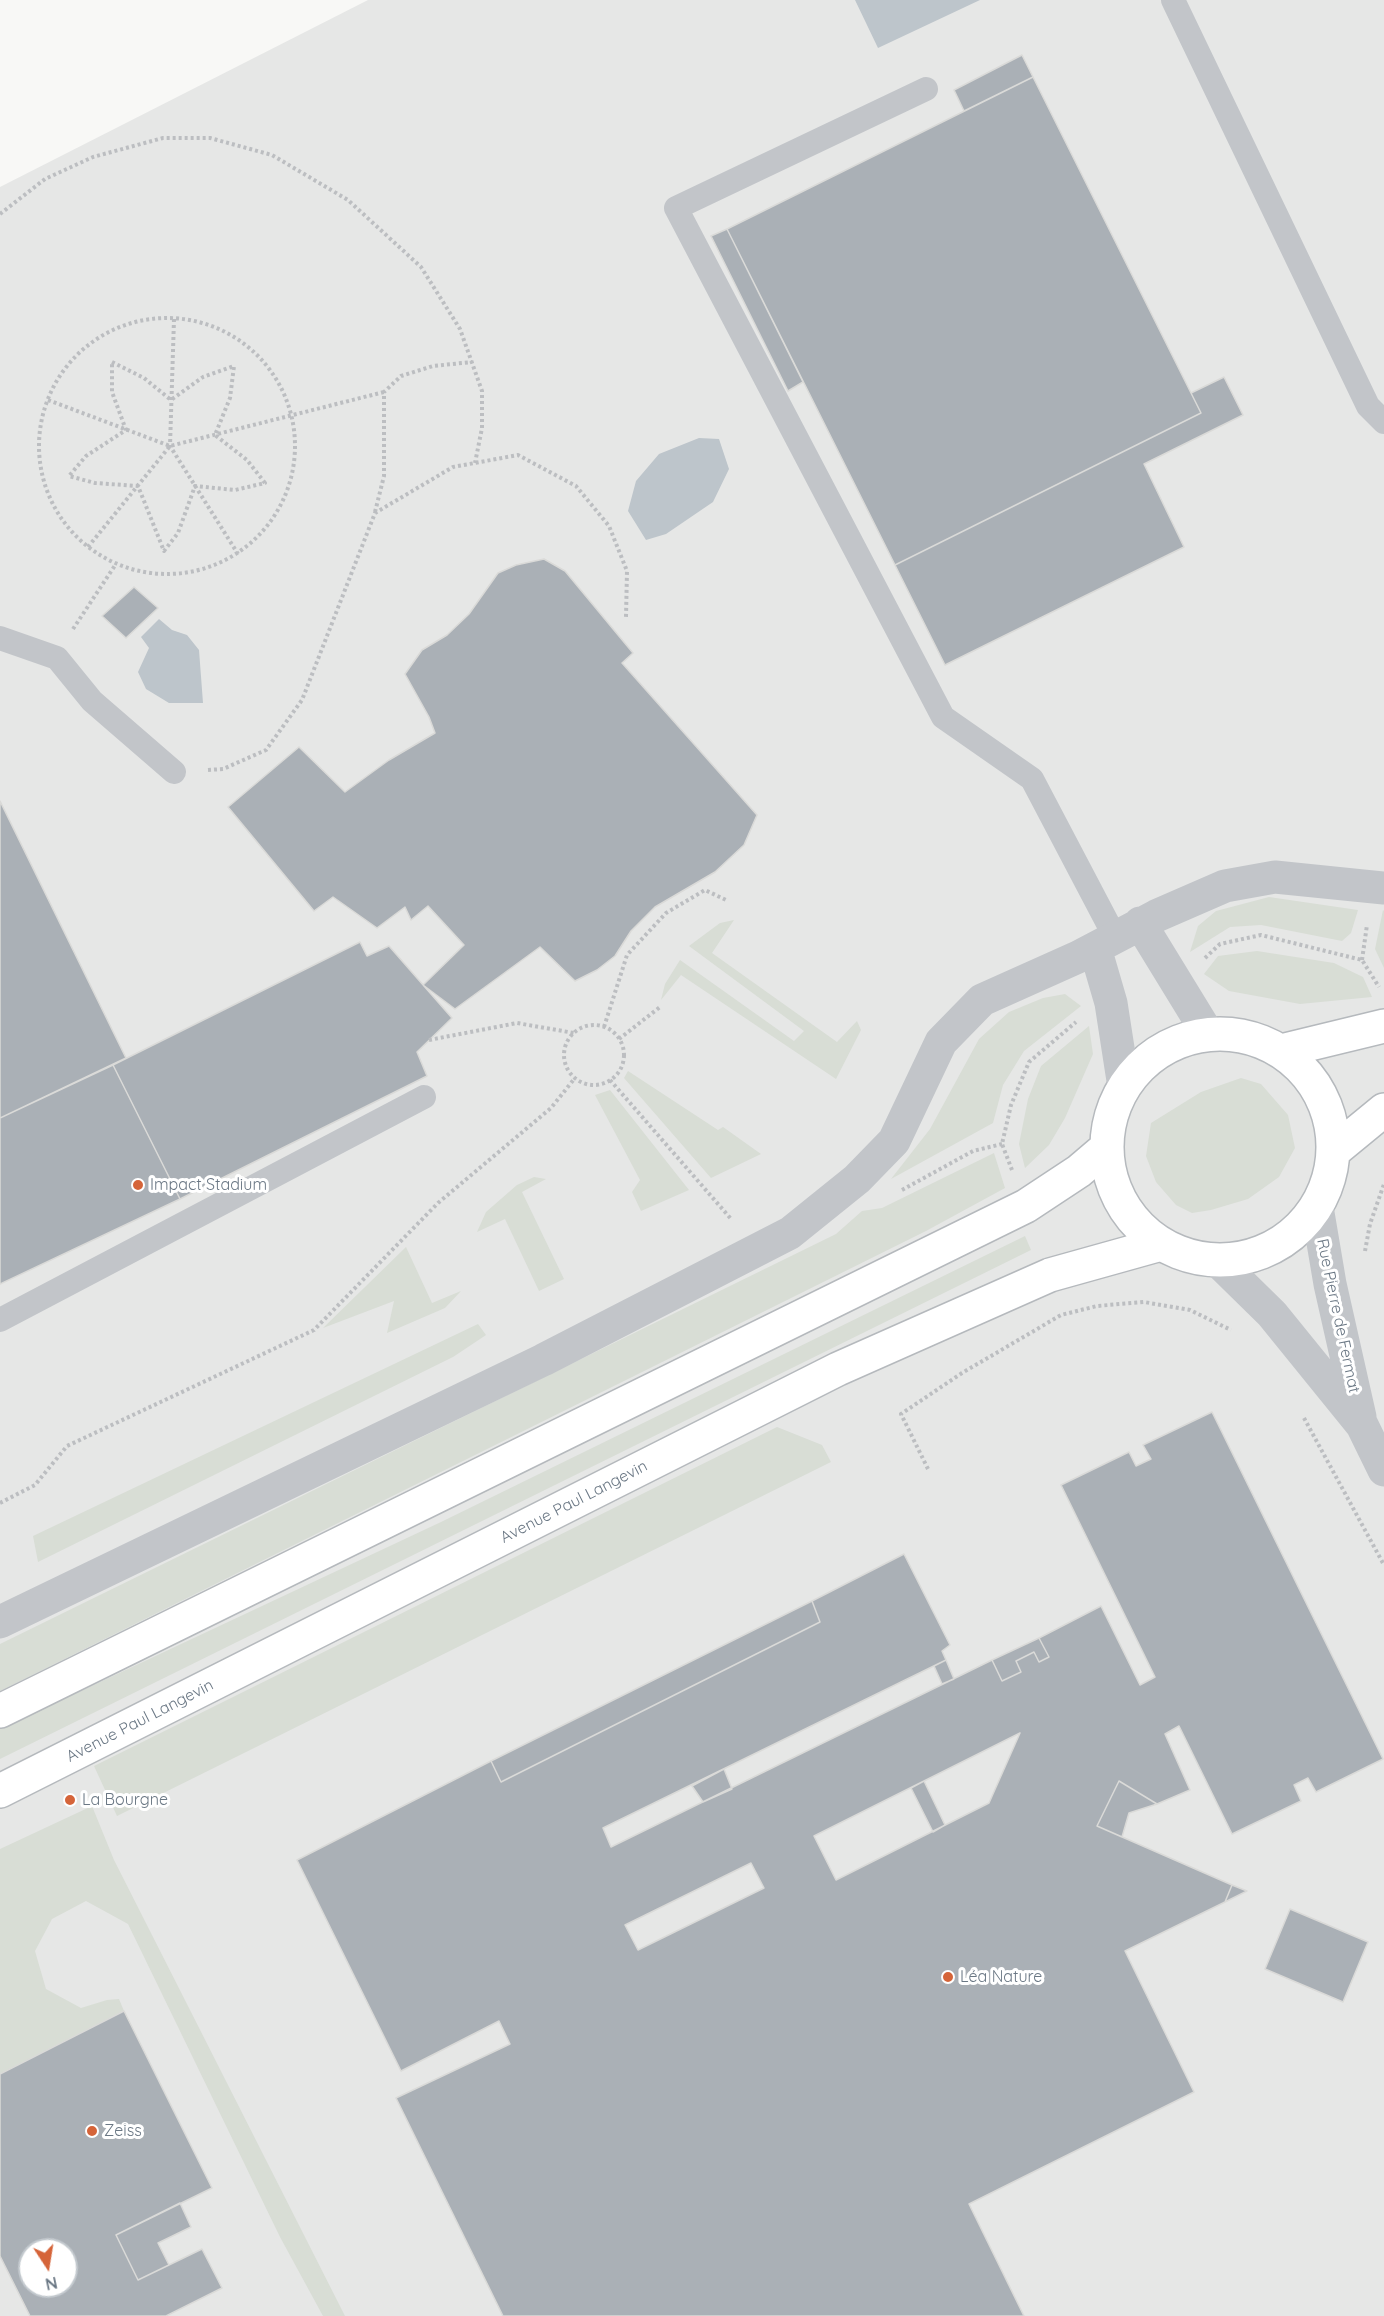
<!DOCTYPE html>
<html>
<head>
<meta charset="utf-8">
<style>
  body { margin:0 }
  #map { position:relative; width:1384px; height:2316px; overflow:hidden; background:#f8f8f6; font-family:Quicksand,sans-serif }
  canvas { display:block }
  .north { position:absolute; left:18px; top:2238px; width:60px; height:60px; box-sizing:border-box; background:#fff; border:2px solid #c3c9ce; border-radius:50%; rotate:168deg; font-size:16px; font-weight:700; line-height:24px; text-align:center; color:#6a7784 }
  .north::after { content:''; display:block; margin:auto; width:21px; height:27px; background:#d56439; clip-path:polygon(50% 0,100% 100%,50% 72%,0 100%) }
</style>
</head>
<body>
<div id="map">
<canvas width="1384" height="2316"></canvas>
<div class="north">N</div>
</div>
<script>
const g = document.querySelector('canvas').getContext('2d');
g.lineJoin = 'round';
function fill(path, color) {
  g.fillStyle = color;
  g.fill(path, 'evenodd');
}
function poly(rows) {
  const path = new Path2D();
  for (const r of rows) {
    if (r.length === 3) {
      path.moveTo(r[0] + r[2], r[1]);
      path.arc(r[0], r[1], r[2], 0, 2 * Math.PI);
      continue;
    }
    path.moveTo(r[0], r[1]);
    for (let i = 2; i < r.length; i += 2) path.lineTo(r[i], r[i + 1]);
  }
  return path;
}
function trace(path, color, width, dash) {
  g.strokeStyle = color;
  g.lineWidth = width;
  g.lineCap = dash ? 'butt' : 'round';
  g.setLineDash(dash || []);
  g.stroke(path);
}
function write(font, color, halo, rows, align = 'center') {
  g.font = font + ' Quicksand,sans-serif';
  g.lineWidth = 6;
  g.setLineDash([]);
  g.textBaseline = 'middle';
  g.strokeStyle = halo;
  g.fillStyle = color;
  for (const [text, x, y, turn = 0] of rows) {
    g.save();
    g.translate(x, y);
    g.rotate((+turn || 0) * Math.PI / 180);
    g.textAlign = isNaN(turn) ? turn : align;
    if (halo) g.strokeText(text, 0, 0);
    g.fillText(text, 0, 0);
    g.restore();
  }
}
fill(poly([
  [368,0,1384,0,1384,2316,0,2316,0,187],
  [30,2250,66,2250,66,2286,30,2286]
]), '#e6e7e6');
fill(poly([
  [1269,897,1358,910,1351,933,1342,941,1261,925,1230,927,1190,952,1198,926,1216,911],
  [1383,910,1384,911,1384,968,1375,949],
  [734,920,712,953,837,1042,857,1021,861,1030,836,1079,681,975,661,1000,665,984,680,960,794,1041,804,1031,689,946,720,923],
  [1257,951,1334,963,1363,977,1372,997,1300,1004,1229,991,1204,974,1218,956],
  [1065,994,1081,1006,1024,1051,1003,1085,993,1123,891,1179,930,1129,979,1039,1009,1012,1043,998],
  [1089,1026,1093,1054,1065,1118,1049,1145,1025,1168,1019,1144,1028,1099,1041,1066],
  [628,1071,718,1130,723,1127,761,1154,711,1178,624,1078],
  [1241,1078,1261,1084,1288,1115,1295,1148,1279,1177,1248,1199,1211,1210,1192,1213,1176,1205,1156,1182,1146,1156,1151,1123,1201,1092],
  [610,1090,689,1190,641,1211,632,1192,640,1180,595,1095],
  [994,1153,1005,1188,926,1231,0,1691,0,1644,836,1234,862,1211,882,1208],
  [534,1177,546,1179,522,1192,564,1279,539,1291,505,1219,477,1232,486,1212,517,1185],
  [1025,1236,1031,1250,0,1759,0,1729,441,1522],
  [406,1247,432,1303,461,1291,445,1308,387,1333,394,1301,323,1328],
  [478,1324,486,1335,453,1357,38,1562,33,1536],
  [777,1427,822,1445,831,1462,117,1816,94,1766],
  [92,1806,114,1860,345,2316,323,2316,280,2237,128,1924,86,1901,52,1919,35,1951,46,1989,81,2008,107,2000,119,1999,124,2011,0,2074,0,1849]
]), '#d8ddd5');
fill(poly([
  [855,0,980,0,878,48],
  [699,438,719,439,729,469,713,502,666,534,646,540,628,511,636,481,659,454],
  [159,619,172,630,187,635,199,650,203,703,169,703,146,689,138,672,149,648,141,637]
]), '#bdc5cb');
const building = poly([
  [1022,55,1033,77,964,111,954,90,1022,55],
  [1033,77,1201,413,895,565,727,229,1033,77],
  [727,229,803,382,788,391,711,236,727,229],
  [1224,377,1243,415,1144,464,1184,547,945,665,895,565,1201,413,1191,393,1224,377],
  [544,559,565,571,633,653,622,663,757,815,744,845,715,872,655,907,631,931,615,956,597,970,575,981,540,947,455,1009,423,985,464,945,428,906,411,920,405,907,377,928,333,897,314,911,228,807,299,747,345,792,389,760,435,733,429,717,405,674,422,650,447,635,469,614,498,573,516,565,544,559],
  [134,587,158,608,126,638,102,616,134,587],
  [0,801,126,1058,0,1118,0,801],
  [360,942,367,956,389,946,452,1018,417,1052,427,1076,180,1199,113,1065,360,942],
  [113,1065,180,1199,0,1284,0,1118,113,1065],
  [1212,1412,1383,1759,1316,1792,1308,1778,1294,1785,1301,1801,1232,1834,1179,1726,1165,1734,1190,1790,1157,1804,1119,1781,1097,1826,1232,1885,1225,1902,1125,1951,1194,2092,969,2204,1024,2316,503,2316,396,2098,510,2044,499,2021,401,2071,297,1860,491,1761,501,1782,820,1622,812,1601,904,1554,950,1645,942,1651,946,1660,603,1828,611,1847,992,1660,1002,1681,1021,1672,1016,1661,1034,1652,1039,1662,1049,1657,1039,1638,1101,1606,1140,1685,1155,1677,1061,1485,1129,1452,1136,1466,1151,1459,1143,1445,1212,1412],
  [1020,1733,989,1803,836,1880,814,1836,1020,1733],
  [751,1863,764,1888,638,1950,625,1925,751,1863],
  [812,1601,820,1622,501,1782,491,1761,812,1601],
  [1039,1638,1049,1657,1039,1662,1034,1652,1016,1661,1021,1672,1002,1681,992,1660,1039,1638],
  [946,1660,954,1679,942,1684,934,1666,946,1660],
  [724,1769,732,1789,703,1802,692,1786,724,1769],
  [924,1781,945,1825,933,1832,911,1788,924,1781],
  [1119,1781,1157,1804,1129,1813,1122,1837,1097,1826,1119,1781],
  [1232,1885,1247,1891,1225,1902,1232,1885],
  [1290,1909,1368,1942,1343,2002,1265,1969,1290,1909],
  [124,2011,212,2188,116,2235,138,2280,202,2249,222,2288,166,2316,30,2316,0,2256,0,2074,124,2011],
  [30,2250,66,2250,66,2286,30,2286,30,2250],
  [180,2203,191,2227,158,2243,169,2265,138,2280,116,2235,180,2203]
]);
fill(building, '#aab0b6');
trace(building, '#dadad8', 1.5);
const secondary = poly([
  [1220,1147,113],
  [1281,1051,1384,1026],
  [1334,1151,1384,1110],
  [0,1711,1026,1206,1079,1171,1106,1148],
  [0,1791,838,1369,1050,1275,1161,1244]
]);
trace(secondary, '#b5b9bd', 36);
trace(poly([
  [0,214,45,179,93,157,163,138,210,138,272,155,348,200,421,267,460,329,482,391,482,428,475,463],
  [167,446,128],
  [174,319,170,446,238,554],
  [112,362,144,378,171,400,203,377,234,366,230,398,215,435,247,460,265,483,235,490,195,486,178,533,164,551,138,486,95,483,69,476,86,456,126,430,112,392,112,362],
  [48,400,170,446,384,392],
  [375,512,384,476,384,392,401,376,433,366,472,362],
  [88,547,170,446],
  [73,629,116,564],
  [208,770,223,769,266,750,302,700,375,513,453,467,518,455,576,486,609,526,627,571,626,617],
  [1205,958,1220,944,1261,935,1362,960,1379,987],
  [1362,960,1367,925],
  [594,1055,30],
  [604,1027,627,955,666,913,705,890,726,900],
  [619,1039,660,1007],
  [429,1040,517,1023,574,1033],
  [610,1080,732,1220],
  [1012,1170,1002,1144,1011,1105,1029,1062,1076,1022],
  [902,1190,973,1151,1002,1144],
  [1365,1251,1370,1224,1384,1184],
  [1304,1418,1384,1565],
  [928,1469,901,1414,962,1373,1061,1315,1097,1306,1144,1302,1190,1310,1231,1330],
  [0,1503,35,1485,67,1446,314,1330,438,1203,551,1108,575,1078]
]), '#bcbec1', 4, [3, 3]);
trace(poly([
  [1173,0,1368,406,1384,422],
  [926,89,676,208,943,717,1032,779,1115,937],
  [0,638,57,658,92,701,174,772],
  [0,1320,424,1097]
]), '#c2c5c9', 24);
trace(poly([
  [1140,923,1208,1034],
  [1095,948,1111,1003,1124,1087],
  [1317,1207,1330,1284,1360,1417],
  [1218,1261,1272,1314,1362,1425,1384,1470],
  [0,1622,543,1360,790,1233,857,1179,894,1141,941,1042,982,1000,1078,957,1156,916,1225,886,1275,877,1384,888]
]), '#c2c5c9', 33);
trace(secondary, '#fff', 33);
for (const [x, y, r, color] of [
  [138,1185,6,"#d56439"],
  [70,1800,6,"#d56439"],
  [948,1977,6,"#d56439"],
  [92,2131,6,"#d56439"]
]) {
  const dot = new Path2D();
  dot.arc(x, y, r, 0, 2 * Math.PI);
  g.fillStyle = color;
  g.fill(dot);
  trace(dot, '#fff', 2);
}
write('16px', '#6a7784', '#fff', [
  ["Impact Stadium",150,1185],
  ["La Bourgne",82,1800],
  ["Léa Nature",960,1977],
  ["Zeiss",104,2131]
], 'left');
write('16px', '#6a7784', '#fff', [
  ["Rue Pierre de Fermat",1338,1316,78],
  ["Avenue Paul Langevin",574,1502,-27],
  ["Avenue Paul Langevin",140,1721,-27]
]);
</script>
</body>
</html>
